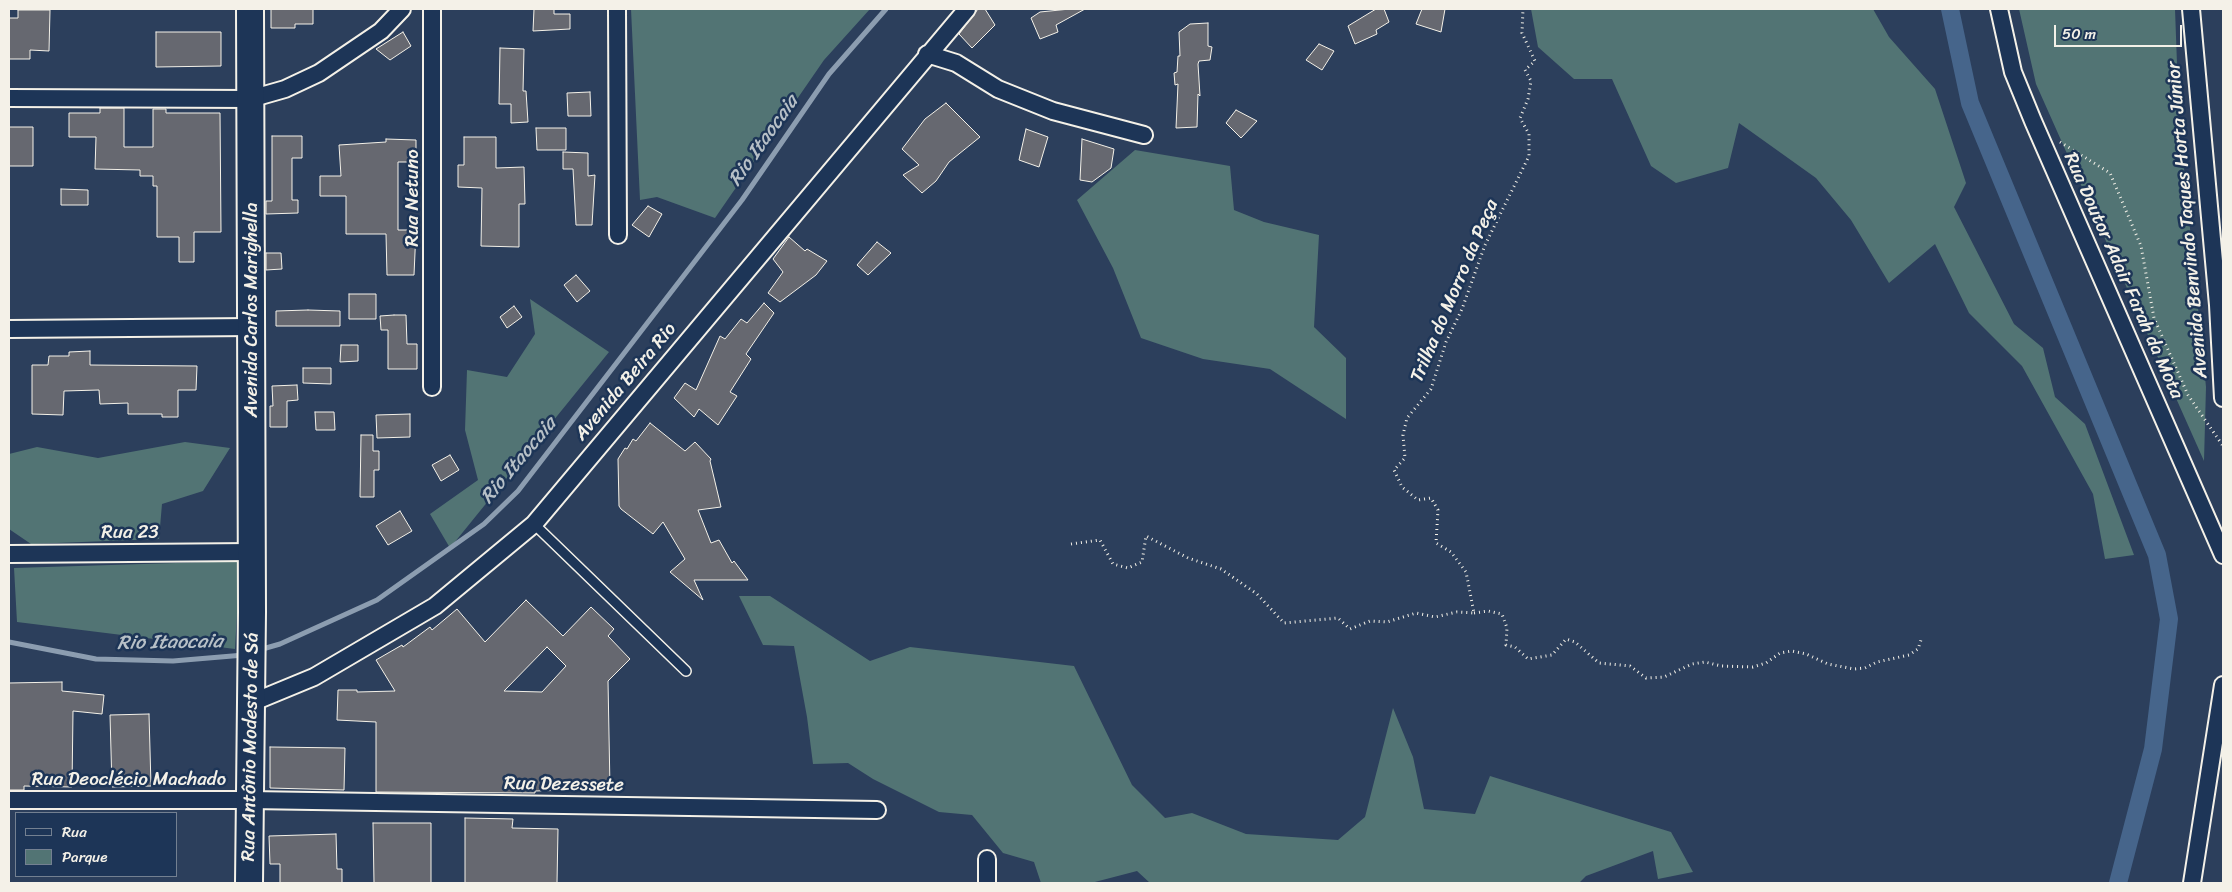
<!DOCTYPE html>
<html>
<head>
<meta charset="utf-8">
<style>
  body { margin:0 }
  #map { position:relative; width:2232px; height:892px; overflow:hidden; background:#2c3f5c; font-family:Sriracha,sans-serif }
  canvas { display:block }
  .frame { position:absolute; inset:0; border:10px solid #f4f1e8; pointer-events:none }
  .legend { position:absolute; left:15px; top:812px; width:162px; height:65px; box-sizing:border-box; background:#1d3557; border:1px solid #738091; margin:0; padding:6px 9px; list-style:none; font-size:15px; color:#f4f1e8 }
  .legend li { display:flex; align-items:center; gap:10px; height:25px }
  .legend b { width:25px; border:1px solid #738091 }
  .scale { position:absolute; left:2054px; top:25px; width:128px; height:22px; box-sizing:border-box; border:2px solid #f4f1e8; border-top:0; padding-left:6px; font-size:15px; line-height:18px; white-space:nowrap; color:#f4f1e8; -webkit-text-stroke:4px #1d3557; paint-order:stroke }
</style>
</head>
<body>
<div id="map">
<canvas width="2232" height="892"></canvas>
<div class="frame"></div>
<ul class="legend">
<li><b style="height:6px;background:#1d3557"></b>Rua</li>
<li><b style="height:14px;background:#527474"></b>Parque</li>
</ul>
<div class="scale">50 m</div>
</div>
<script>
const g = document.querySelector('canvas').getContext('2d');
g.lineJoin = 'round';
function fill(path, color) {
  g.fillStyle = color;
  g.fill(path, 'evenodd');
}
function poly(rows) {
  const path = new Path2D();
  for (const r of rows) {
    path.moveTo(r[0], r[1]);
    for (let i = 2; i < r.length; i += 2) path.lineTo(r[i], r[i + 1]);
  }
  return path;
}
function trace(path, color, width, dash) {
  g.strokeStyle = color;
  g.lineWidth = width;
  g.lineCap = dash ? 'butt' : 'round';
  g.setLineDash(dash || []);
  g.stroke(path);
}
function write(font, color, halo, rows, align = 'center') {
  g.font = font + ' Sriracha,sans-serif';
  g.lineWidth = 5;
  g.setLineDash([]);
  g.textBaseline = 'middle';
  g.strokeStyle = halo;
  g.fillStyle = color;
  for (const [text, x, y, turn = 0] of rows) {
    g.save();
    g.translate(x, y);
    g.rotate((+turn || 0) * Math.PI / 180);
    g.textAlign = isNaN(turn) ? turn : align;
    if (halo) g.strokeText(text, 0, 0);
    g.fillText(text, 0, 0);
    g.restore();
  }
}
fill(poly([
  [631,9,870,9,824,60,715,218,657,197,640,200],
  [1531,9,1873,9,1889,37,1935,89,1966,183,1954,207,2014,324,2043,348,2055,397,2085,424,2134,555,2105,559,2093,494,2022,366,1969,313,1935,244,1889,283,1851,220,1816,178,1739,123,1728,168,1676,183,1651,166,1612,79,1574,79,1538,47],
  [2019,9,2175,9,2179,119,2206,387,2204,461,2036,84],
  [1135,150,1230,166,1234,210,1264,222,1319,235,1314,327,1346,358,1346,419,1270,369,1203,359,1141,338,1113,268,1077,200],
  [530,299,609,352,450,548,430,514,478,480,465,430,467,370,507,377,535,334],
  [185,442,230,448,203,491,162,504,159,539,31,544,9,529,9,454,37,447,98,458],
  [240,561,235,649,17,622,14,568],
  [739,596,770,596,870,661,910,647,1074,666,1132,785,1165,818,1192,813,1246,834,1338,840,1365,817,1393,708,1413,757,1424,809,1475,814,1490,776,1671,832,1693,872,1658,879,1653,851,1586,876,1579,883,1150,883,1137,871,1091,883,1041,883,1034,862,1003,853,972,815,939,812,873,779,848,763,813,764,807,717,794,646,763,645]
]), '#527474');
const water = poly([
  [2133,827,2124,883,2110,883,2133,827]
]);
fill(water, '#46658b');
trace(water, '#8c9db0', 1);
trace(poly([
  [9,642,96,659,173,661,244,655],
  [259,650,280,644,377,600,484,524,518,491,742,200,829,74,886,9]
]), '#8c9db0', 5);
trace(poly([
  [1950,9,1970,103,2157,555,2169,619,2153,749,2118,883]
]), '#46658b', 18);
const building = poly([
  [271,9,313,9,313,24,295,24,295,28,271,28,271,9],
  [534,9,554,9,554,14,570,14,570,29,533,31,534,9],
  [978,9,985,9,995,25,972,48,959,34,978,9],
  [1070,9,1085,9,1056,25,1058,32,1040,39,1031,18,1040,12,1070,9],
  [1376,9,1384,9,1389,22,1376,30,1377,34,1355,44,1348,26,1376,9],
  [1422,9,1445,9,1441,32,1416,24,1422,9],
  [18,10,50,10,49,51,30,50,30,59,9,59,9,18,18,18,18,10],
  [1208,23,1208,46,1212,47,1210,60,1199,61,1198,64,1200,96,1198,94,1197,127,1176,128,1178,84,1175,85,1174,73,1177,72,1178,56,1180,56,1179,32,1190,24,1208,23],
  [156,32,221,32,221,66,156,67,156,32],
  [403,32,411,46,390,60,376,49,403,32],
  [1319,44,1334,51,1322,70,1306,60,1319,44],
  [500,48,524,49,523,91,526,91,528,122,511,123,511,104,499,104,500,48],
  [590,92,591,116,568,116,567,93,590,92],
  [946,103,980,137,949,162,936,181,922,193,903,175,919,165,902,149,925,119,946,103],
  [100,108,124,108,124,147,153,147,153,109,166,109,166,113,220,113,221,232,194,232,194,262,179,262,179,237,157,237,157,186,153,186,153,176,140,176,140,170,95,169,96,137,69,137,69,113,100,113,100,108],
  [1236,110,1257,121,1241,138,1226,123,1236,110],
  [9,127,33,127,33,166,9,166,9,127],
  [536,128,566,128,566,150,537,150,536,128],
  [1026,129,1048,137,1039,167,1019,160,1026,129],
  [272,136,302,136,302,158,292,158,292,200,298,200,298,213,266,214,266,201,272,201,272,136],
  [464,137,496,137,496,168,524,167,525,204,519,204,519,247,481,246,482,188,458,187,458,165,464,165,464,137],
  [386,139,416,140,416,162,398,162,398,230,416,230,414,275,387,275,386,234,346,234,346,196,320,196,320,176,341,176,339,145,386,142,386,139],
  [1082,139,1114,149,1111,168,1092,182,1080,180,1082,139],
  [563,152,588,153,588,176,595,175,592,225,576,225,573,169,563,169,563,152],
  [61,189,88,190,88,205,61,205,61,189],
  [648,206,662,214,649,237,632,225,648,206],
  [789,237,805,251,807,249,827,261,816,275,780,302,768,293,783,272,773,259,789,237],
  [877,242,891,253,868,275,857,265,877,242],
  [266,253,281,253,282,269,266,270,266,253],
  [576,275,590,291,577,302,564,285,576,275],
  [349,294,376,294,376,319,349,319,349,294],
  [764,303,774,313,746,354,751,359,730,392,737,396,718,425,699,409,694,417,674,398,685,383,696,390,720,336,725,339,741,319,747,323,764,303],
  [514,306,522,317,507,328,500,317,514,306],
  [308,310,340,311,340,326,276,326,276,311,308,310],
  [394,315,406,315,407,344,417,344,417,369,388,369,388,330,381,330,380,316,394,315],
  [341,345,358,345,358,361,340,362,341,345],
  [90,351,90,365,197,366,196,390,178,390,178,417,162,417,162,414,128,414,128,403,100,404,99,390,64,391,63,415,32,414,32,365,48,365,49,356,69,356,69,352,90,351],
  [303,368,331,368,331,384,303,383,303,368],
  [297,385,298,400,287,401,287,427,270,427,270,406,273,406,272,386,297,385],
  [315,412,334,412,335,430,316,430,315,412],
  [410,414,410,437,377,438,376,415,410,414],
  [650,423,685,451,695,442,711,459,710,461,721,507,698,510,711,543,719,540,732,563,734,561,748,580,694,580,703,600,670,572,685,559,663,522,653,534,621,509,619,506,618,459,625,448,627,449,633,439,636,441,650,423],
  [361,435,373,435,373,451,379,451,379,470,374,470,374,497,360,497,361,435],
  [450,455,459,470,441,481,432,465,450,455],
  [400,511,412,531,388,545,376,526,400,511],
  [526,600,563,636,591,607,614,629,608,636,630,659,608,681,610,789,535,791,535,793,376,792,376,722,337,720,338,690,357,690,357,692,395,691,376,660,402,645,403,647,430,627,432,630,457,609,485,642,526,600],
  [547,647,566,666,542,692,504,691,547,647],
  [62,682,62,691,104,695,102,714,73,711,72,787,24,786,24,790,9,790,9,683,62,682],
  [149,714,151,786,112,787,110,715,149,714],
  [270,747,345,748,344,790,270,788,270,747],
  [465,818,513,819,512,828,558,829,557,883,465,883,465,818],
  [373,823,431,823,431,883,374,883,373,823],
  [336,834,337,869,342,869,342,883,280,883,280,864,270,864,269,836,336,834]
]);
fill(building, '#666870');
trace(building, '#f4f1e8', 1);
const lane = poly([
  [534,524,686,671]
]);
const street = poly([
  [432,9,432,387],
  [617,9,618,235],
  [1999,9,2013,72,2033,121,2223,555],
  [2191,9,2218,305,2223,398],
  [927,54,956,63,998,89,1053,111,1144,135],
  [9,98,250,99,285,89,319,73,381,31,402,9],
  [9,329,252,327],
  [9,554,252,552],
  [251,703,314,677,435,606,534,524,967,9],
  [9,800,250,800,877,810],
  [987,859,987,883],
  [2192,883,2223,685]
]);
const primary = poly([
  [249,883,252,612,250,9]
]);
trace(lane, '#f4f1e8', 12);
trace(street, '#f4f1e8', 20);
trace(primary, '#f4f1e8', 30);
trace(poly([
  [2060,142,2110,173,2141,246,2154,318,2188,395,2223,446],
  [1071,544,1100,540,1113,564,1128,568,1142,562,1146,536,1188,558,1221,569,1257,594,1284,623,1338,618,1350,629,1370,621,1387,622,1416,613,1435,617,1457,612,1474,613,1466,572,1451,552,1436,543,1438,510,1431,498,1418,500,1402,487,1394,470,1405,458,1403,435,1407,418,1431,389,1446,342,1462,309,1485,245,1529,156,1529,134,1520,118,1528,99,1531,81,1525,70,1535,61,1522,33,1523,9],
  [1474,613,1488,611,1502,614,1507,628,1506,645,1515,647,1528,659,1552,655,1566,639,1575,642,1599,663,1630,666,1646,678,1664,677,1692,664,1705,662,1721,666,1753,667,1766,663,1780,653,1792,651,1806,654,1828,664,1854,669,1865,668,1877,662,1909,655,1918,649,1922,637]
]), '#f4f1e8', 3, [1, 4]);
trace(lane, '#1d3557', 9);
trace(street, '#1d3557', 16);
trace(primary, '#1d3557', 26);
write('19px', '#f4f1e8', '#1d3557', [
  ["Rua Netuno",413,198,-90],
  ["Avenida Benvindo Taques Horta Júnior",2188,220,-95],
  ["Rua Doutor Adair Farah da Mota",2123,276,66],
  ["Trilha do Morro da Peça",1455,291,-67],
  ["Avenida Carlos Marighella",252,310,-90],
  ["Avenida Beira Rio",626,382,-50],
  ["Rua 23",130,533],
  ["Rua Antônio Modesto de Sá",251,747,-89],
  ["Rua Deoclécio Machado",129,780],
  ["Rua Dezessete",564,785,1]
]);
write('italic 20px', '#b7c0c7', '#1d3557', [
  ["Rio Itaocaia",764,141,-55],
  ["Rio Itaocaia",519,461,-50],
  ["Rio Itaocaia",170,643,-1]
]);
</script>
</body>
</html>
